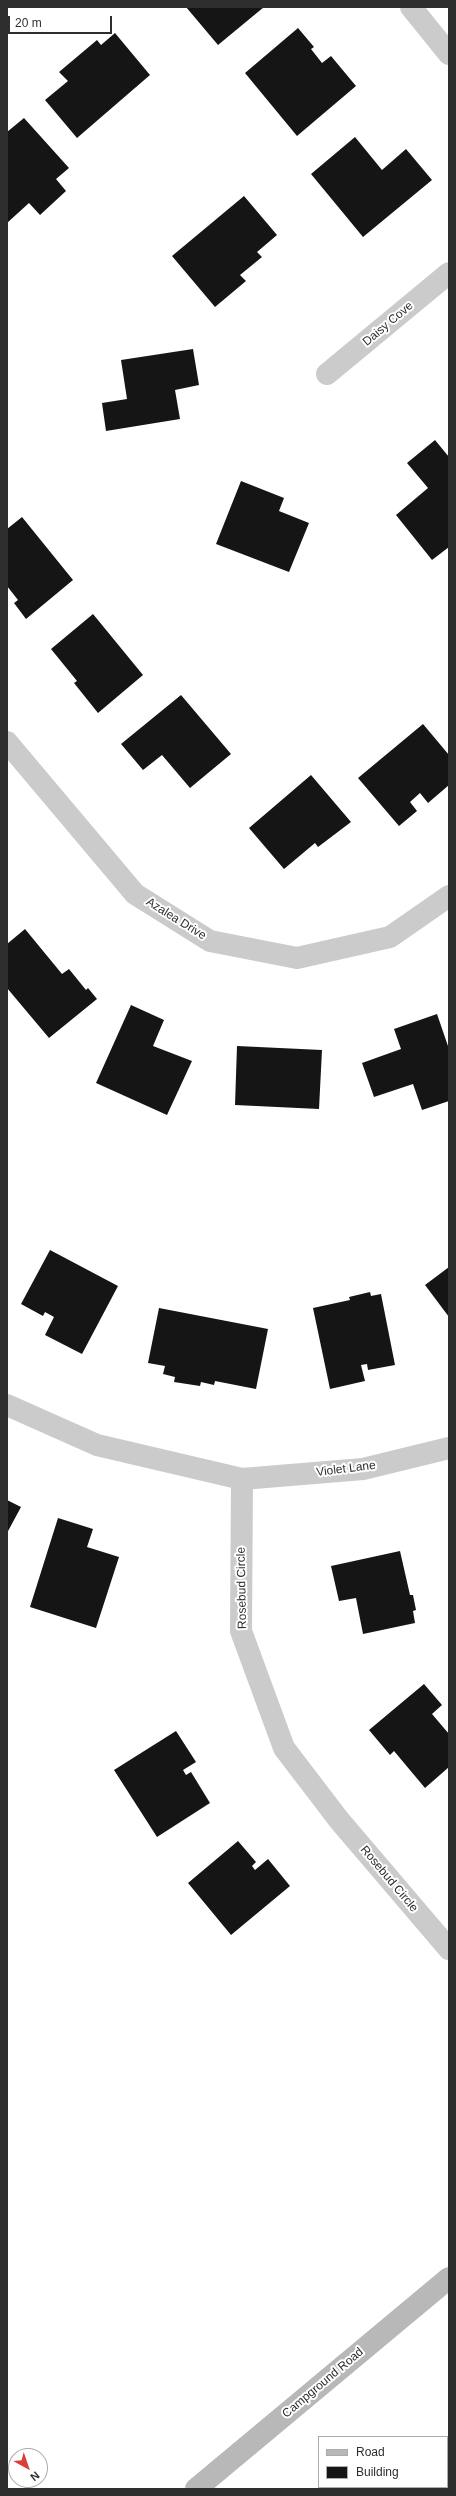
<!DOCTYPE html>
<html>
<head>
<meta charset="utf-8">
<style>
  body { margin:0 }
  #map { position:relative; width:456px; height:2496px; overflow:hidden; background:#fff; font-family:Helvetica,sans-serif }
  canvas { display:block }
  .frame { position:absolute; inset:0; border:8px solid #2e2e2e; pointer-events:none }
  .legend { position:absolute; left:318px; top:2436px; width:130px; height:52px; box-sizing:border-box; background:#fff; border:1px solid #ababab; margin:0; padding:5px 7px; list-style:none; font-size:12px; color:#2e2e2e }
  .legend li { display:flex; align-items:center; gap:8px; height:20px }
  .legend b { width:20px; border:1px solid #ababab }
  .north { position:absolute; left:8px; top:2448px; width:40px; height:40px; box-sizing:border-box; background:#fff; border:1px solid #ababab; border-radius:50%; rotate:140deg; font-size:11px; font-weight:700; line-height:16px; text-align:center; color:#2e2e2e }
  .north::after { content:''; display:block; margin:auto; width:14px; height:18px; background:#dc3f38; clip-path:polygon(50% 0,100% 100%,50% 72%,0 100%) }
  .scale { position:absolute; left:8px; top:16px; width:104px; height:18px; box-sizing:border-box; border:2px solid #2e2e2e; border-top:0; padding-left:5px; font-size:12px; line-height:14px; white-space:nowrap; color:#2e2e2e; -webkit-text-stroke:3px #fff; paint-order:stroke }
</style>
</head>
<body>
<div id="map">
<canvas width="456" height="2496"></canvas>
<div class="frame"></div>
<ul class="legend">
<li><b style="height:5px;background:#b8b8b8"></b>Road</li>
<li><b style="height:11px;background:#151515"></b>Building</li>
</ul>
<div class="north">N</div>
<div class="scale">20 m</div>
</div>
<script>
const g = document.querySelector('canvas').getContext('2d');
g.lineJoin = 'round';
function fill(path, color) {
  g.fillStyle = color;
  g.fill(path, 'evenodd');
}
function poly(rows) {
  const path = new Path2D();
  for (const r of rows) {
    path.moveTo(r[0], r[1]);
    for (let i = 2; i < r.length; i += 2) path.lineTo(r[i], r[i + 1]);
  }
  return path;
}
function trace(path, color, width, dash) {
  g.strokeStyle = color;
  g.lineWidth = width;
  g.lineCap = dash ? 'butt' : 'round';
  g.setLineDash(dash || []);
  g.stroke(path);
}
function write(font, color, halo, rows, align = 'center') {
  g.font = font + ' Helvetica,sans-serif';
  g.lineWidth = 4;
  g.setLineDash([]);
  g.textBaseline = 'middle';
  g.strokeStyle = halo;
  g.fillStyle = color;
  for (const [text, x, y, turn = 0] of rows) {
    g.save();
    g.translate(x, y);
    g.rotate((+turn || 0) * Math.PI / 180);
    g.textAlign = isNaN(turn) ? turn : align;
    if (halo) g.strokeText(text, 0, 0);
    g.fillText(text, 0, 0);
    g.restore();
  }
}
fill(poly([
  [186,7,264,7,218,45],
  [298,28,314,47,311,49,322,63,331,56,356,86,297,136,245,73],
  [115,33,150,75,77,138,45,100,68,81,59,72,97,40,101,45],
  [24,118,69,168,56,179,66,191,40,215,29,203,7,223,7,132],
  [355,137,382,170,406,149,432,180,363,237,311,174],
  [244,196,277,235,257,252,262,257,240,275,246,281,215,307,172,256],
  [193,349,199,385,175,390,180,419,106,431,102,403,127,399,121,360],
  [435,440,449,457,449,547,432,560,396,515,428,488,407,463],
  [241,481,284,498,279,511,309,523,289,572,216,544],
  [22,517,73,580,26,619,14,603,18,600,7,586,7,529],
  [93,614,143,675,98,713,74,683,77,681,51,649],
  [181,695,231,754,190,788,162,755,143,770,121,744],
  [423,724,449,755,449,785,428,803,420,793,410,802,417,811,399,826,358,778],
  [311,775,351,822,318,847,315,843,284,869,249,828],
  [25,929,62,974,69,969,86,990,88,988,97,999,49,1038,7,988,7,944],
  [131,1005,164,1020,153,1046,192,1061,167,1115,96,1083],
  [437,1014,449,1049,449,1101,422,1110,413,1084,374,1097,362,1063,401,1049,394,1029],
  [237,1046,322,1050,319,1109,235,1105],
  [50,1250,118,1286,82,1354,45,1335,54,1317,45,1312,43,1316,21,1304],
  [449,1267,449,1317,425,1285],
  [370,1292,371,1296,381,1294,395,1365,368,1370,367,1364,361,1365,365,1381,330,1389,313,1308,350,1300,349,1297],
  [159,1308,268,1329,256,1389,215,1381,214,1385,201,1382,200,1386,174,1382,175,1377,163,1374,165,1366,148,1363],
  [7,1500,21,1507,7,1533],
  [58,1518,93,1529,87,1547,119,1557,96,1628,30,1607],
  [400,1551,410,1595,413,1595,416,1610,413,1611,415,1623,363,1634,356,1598,339,1601,331,1566],
  [424,1684,442,1705,432,1714,449,1734,449,1767,425,1788,394,1751,390,1755,369,1730],
  [176,1731,196,1762,183,1770,186,1775,191,1772,210,1803,157,1837,114,1770],
  [238,1841,256,1862,252,1866,255,1870,268,1859,290,1886,231,1935,188,1883]
]), '#151515');
trace(poly([
  [411,7,449,54],
  [327,374,449,273],
  [7,742,135,894,210,941,297,958,390,937,449,896],
  [7,1405,97,1445,242,1479,363,1469,449,1448],
  [242,1479,241,1631,284,1748,339,1820,449,1949]
]), '#cbcbcb', 22);
trace(poly([
  [196,2489,449,2278]
]), '#b8b8b8', 22);
write('12px', '#2e2e2e', '#fff', [
  ["Daisy Cove",388,324,-40],
  ["Azalea Drive",176,919,32],
  ["Violet Lane",346,1469,-7],
  ["Rosebud Circle",242,1588,-91],
  ["Rosebud Circle",389,1879,50],
  ["Campground Road",323,2383,-40]
]);
</script>
</body>
</html>
